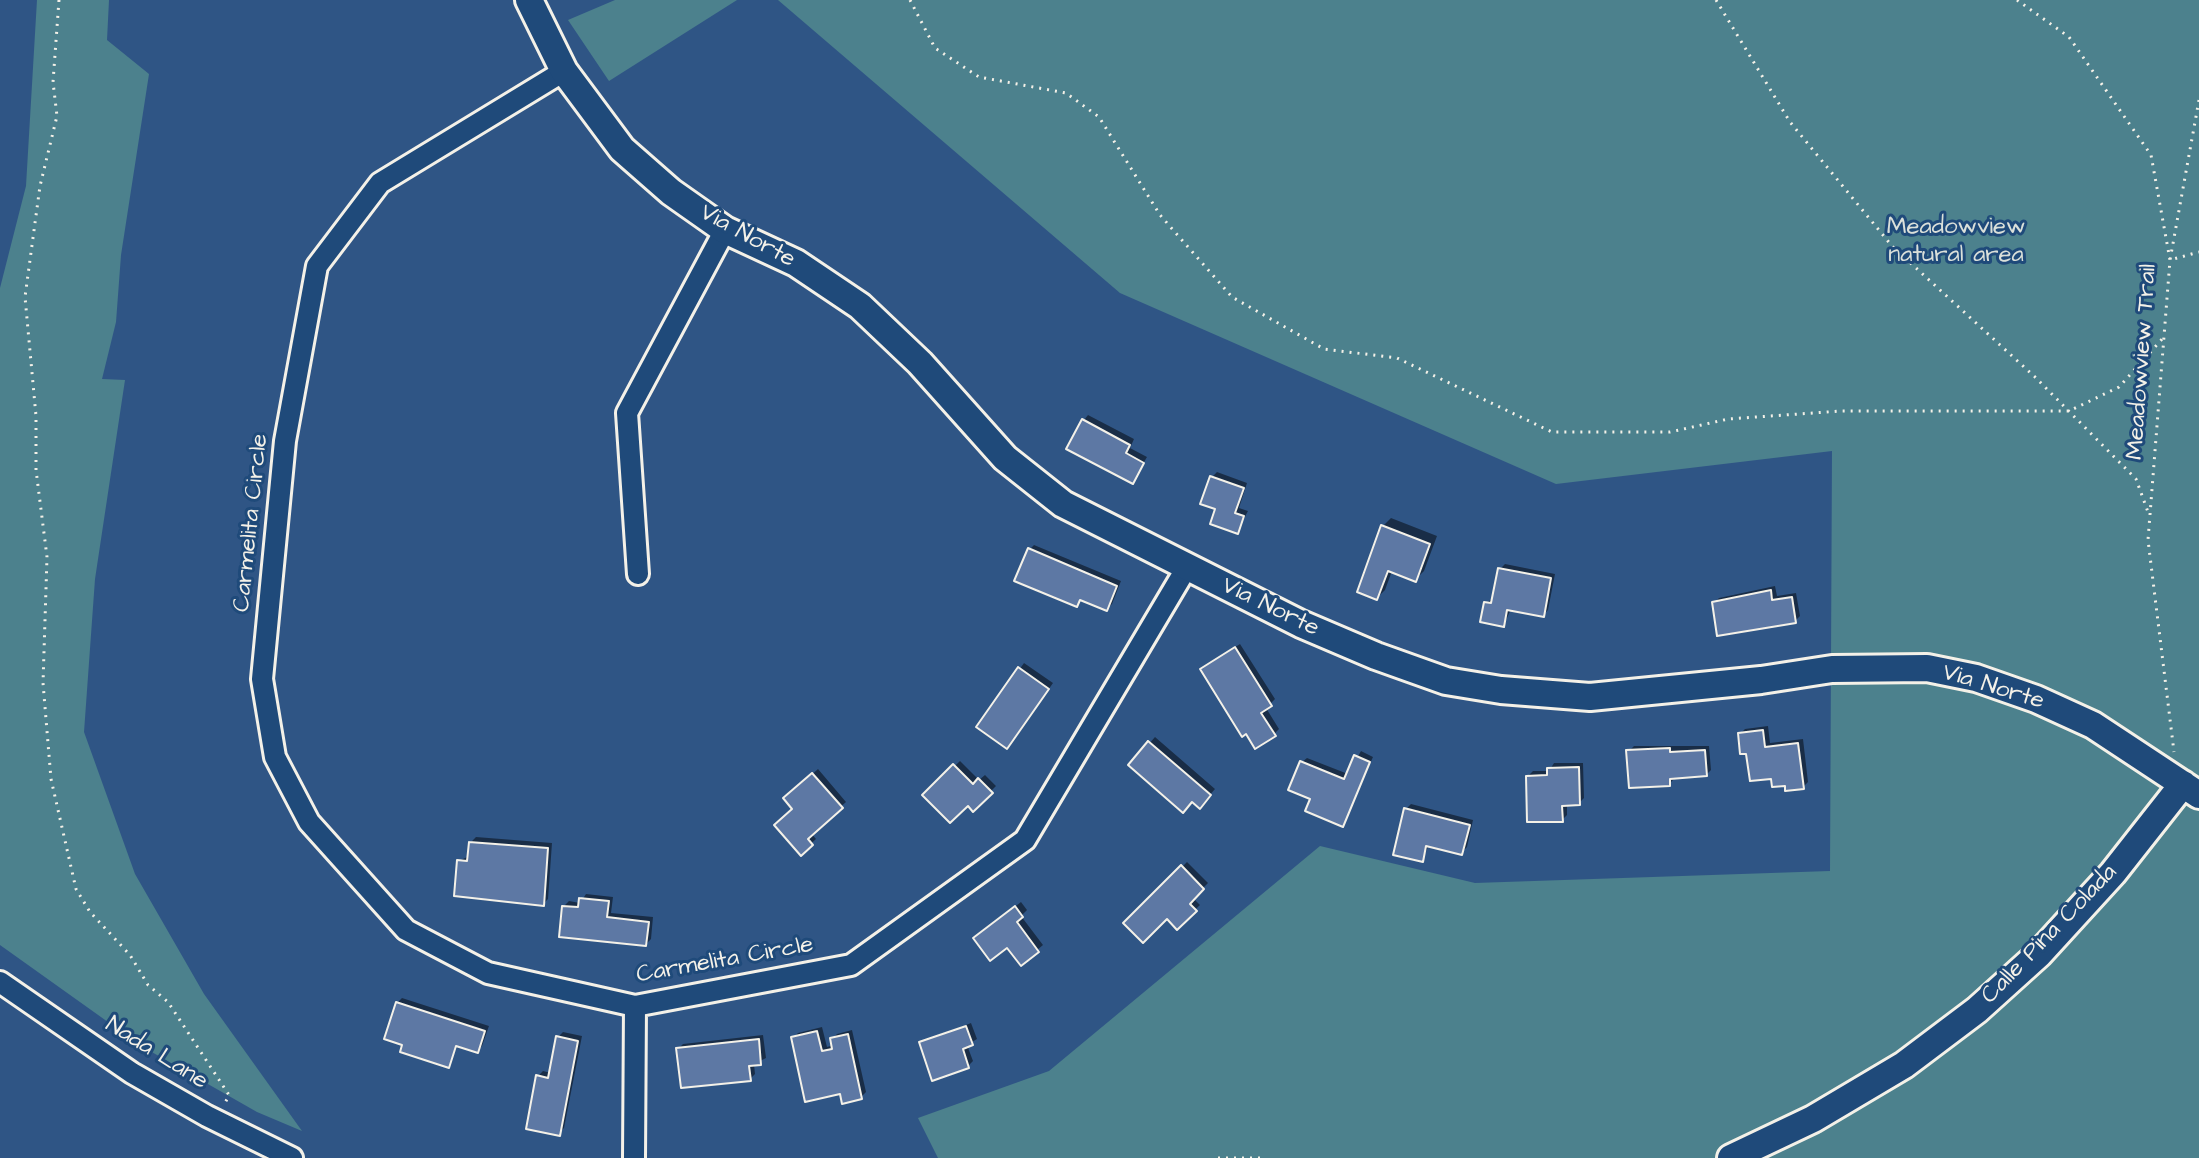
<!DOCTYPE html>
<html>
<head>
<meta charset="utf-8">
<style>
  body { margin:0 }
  canvas { display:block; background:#2f5585 }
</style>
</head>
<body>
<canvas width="2199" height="1158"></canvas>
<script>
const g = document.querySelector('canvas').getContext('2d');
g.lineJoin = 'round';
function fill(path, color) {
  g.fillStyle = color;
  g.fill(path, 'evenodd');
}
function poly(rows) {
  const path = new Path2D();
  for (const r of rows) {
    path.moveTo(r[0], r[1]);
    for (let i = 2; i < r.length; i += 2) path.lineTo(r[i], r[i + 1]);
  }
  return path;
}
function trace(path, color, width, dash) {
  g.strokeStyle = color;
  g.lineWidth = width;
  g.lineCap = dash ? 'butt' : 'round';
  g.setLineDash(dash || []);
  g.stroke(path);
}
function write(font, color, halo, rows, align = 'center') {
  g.font = font + ' "Architects Daughter",sans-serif';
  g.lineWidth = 6;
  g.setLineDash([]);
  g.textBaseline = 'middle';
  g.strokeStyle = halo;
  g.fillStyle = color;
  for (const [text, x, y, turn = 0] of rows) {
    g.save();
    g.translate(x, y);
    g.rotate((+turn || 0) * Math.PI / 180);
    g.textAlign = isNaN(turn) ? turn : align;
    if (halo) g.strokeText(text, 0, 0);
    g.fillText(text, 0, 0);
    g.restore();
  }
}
fill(poly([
  [37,0,109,0,107,40,149,74,121,255,116,322,102,379,125,380,95,579,84,732,135,874,204,994,302,1131,257,1112,143,1047,0,945,0,288,26,186],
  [615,0,737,0,609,81,568,20],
  [778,0,2199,0,2199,1158,938,1158,918,1118,1049,1071,1320,846,1475,883,1830,871,1832,451,1556,484,1120,293]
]), '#4c818d');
fill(poly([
  [1088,415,1134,439,1130,448,1147,457,1132,482,1084,420],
  [1217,472,1247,483,1239,508,1248,511,1237,532,1217,508,1212,477],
  [1391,518,1437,536,1424,571,1416,579,1392,571,1385,590,1377,598,1383,526],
  [1034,545,1121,581,1112,604,1107,609,1082,599,1077,604,1029,550],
  [1505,564,1555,574,1548,610,1543,615,1511,609,1504,625,1486,603,1494,598,1500,569],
  [1775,586,1777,596,1796,593,1800,616,1795,621,1714,603,1719,598],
  [1240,644,1275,699,1266,708,1279,729,1274,734,1207,665],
  [1024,663,1053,683,1012,742,978,727],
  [1768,726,1770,743,1803,739,1808,782,1803,787,1773,776,1748,751,1740,734,1745,729],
  [1155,737,1215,789,1200,806,1130,765],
  [1634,746,1709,746,1711,770,1706,775,1674,779,1669,784,1629,751],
  [1361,751,1373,757,1342,825,1313,798,1302,762,1307,758,1348,774],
  [960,761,979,780,985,775,996,786,973,809,968,803,925,795],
  [1554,763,1583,763,1584,798,1579,803,1567,804,1567,815,1562,820,1528,776,1533,771,1549,771],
  [818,769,846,802,811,833,816,839,801,853,791,793],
  [1411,804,1473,820,1467,847,1462,852,1429,845,1422,860,1406,809],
  [476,837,552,843,548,899,543,904,482,900,459,861,469,856,470,843],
  [1187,862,1208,883,1193,898,1200,905,1177,927,1168,917,1126,923],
  [586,894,613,897,611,913,653,917,651,939,646,944,564,906,569,901,580,903],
  [1021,902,1027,910,1021,916,1043,945,1022,963,1008,945,980,934],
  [402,998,489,1026,482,1046,477,1051,458,1045,448,1065,405,1043,397,1003],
  [971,1023,977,1039,967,1045,973,1061,968,1066,921,1043],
  [822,1027,827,1047,834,1045,832,1039,837,1034,852,1030,866,1092,861,1097,842,1092,793,1038,798,1033],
  [563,1032,582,1036,564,1128,559,1133,538,1076,543,1071,551,1073,558,1037],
  [763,1035,766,1058,754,1064,755,1074,750,1079,678,1049,683,1044]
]), '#0007');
const building = poly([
  [1082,419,1130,445,1126,453,1144,463,1133,484,1066,449,1082,419],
  [1210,476,1244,488,1235,513,1244,516,1238,534,1210,524,1215,509,1200,504,1210,476],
  [1381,525,1430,544,1416,582,1388,571,1377,600,1357,592,1381,525],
  [1028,548,1117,586,1107,611,1080,600,1077,607,1014,581,1028,548],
  [1498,568,1551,578,1544,617,1507,610,1504,627,1480,622,1484,602,1491,603,1498,568],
  [1771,590,1772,600,1792,597,1796,623,1717,636,1712,602,1771,590],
  [1235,647,1272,706,1261,713,1276,736,1255,749,1246,734,1242,737,1200,669,1235,647],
  [1018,667,1049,689,1007,749,976,727,1018,667],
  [1763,730,1765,747,1798,743,1804,789,1785,791,1785,786,1772,787,1771,779,1750,781,1746,754,1740,754,1738,733,1763,730],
  [1148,741,1211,795,1200,809,1192,802,1183,813,1128,765,1148,741],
  [1670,748,1670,752,1705,750,1707,776,1670,779,1670,786,1629,788,1626,750,1670,748],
  [1354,755,1370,762,1343,827,1305,811,1310,799,1288,790,1300,761,1344,779,1354,755],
  [953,764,973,784,978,778,993,793,973,812,968,806,950,823,922,795,953,764],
  [1579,767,1580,805,1562,806,1563,822,1527,822,1526,776,1547,775,1547,768,1579,767],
  [812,773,843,808,808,839,813,845,801,856,774,825,792,809,783,798,812,773],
  [1404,808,1470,825,1462,855,1426,846,1423,862,1393,855,1404,808],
  [469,842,548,848,544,906,454,896,457,860,467,861,469,842],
  [1181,865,1204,889,1190,904,1197,911,1177,930,1167,919,1143,943,1123,923,1181,865],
  [579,898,609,901,607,917,649,922,646,946,559,937,562,906,578,907,579,898],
  [1015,906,1023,917,1017,922,1039,952,1021,966,1007,948,990,961,973,938,1015,906],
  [396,1002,485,1031,478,1053,456,1046,449,1068,400,1052,402,1045,384,1039,396,1002],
  [966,1026,973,1045,963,1049,969,1068,932,1081,919,1042,966,1026],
  [817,1031,822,1051,832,1049,830,1038,848,1034,862,1099,842,1104,840,1094,805,1102,791,1037,817,1031],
  [556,1036,578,1041,560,1136,526,1129,536,1075,548,1078,556,1036],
  [759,1039,761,1065,749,1066,751,1081,681,1088,676,1048,759,1039]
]);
fill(building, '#5d78a4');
trace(building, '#f4f1e8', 2);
const minor = poly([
  [564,71,380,183,317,266,285,441,262,679,275,757,309,822,406,930,488,973,635,1006,851,965,1025,840,1187,567],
  [638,574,627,413,725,230],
  [0,982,132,1073,207,1116,292,1158],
  [634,1158,635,1006]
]);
const tertiary = poly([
  [529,0,564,71,622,149,671,192,725,230,796,263,860,306,920,363,1005,458,1063,504,1301,624,1376,656,1446,681,1501,690,1590,697,1761,680,1832,669,1927,668,1976,678,2036,699,2093,725,2199,795],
  [1731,1158,1813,1119,1904,1065,1977,1010,2039,954,2113,873,2183,784]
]);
trace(minor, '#f4f1e8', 26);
trace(tertiary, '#f4f1e8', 32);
trace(poly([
  [59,0,53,82,57,116,40,186,25,297,36,416,36,470,47,557,43,683,51,779,76,889,90,912,130,955,148,985,168,1002,229,1095,225,1103],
  [910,0,935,48,979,77,1066,93,1099,117,1160,215,1232,297,1324,349,1397,358,1552,432,1670,432,1728,419,1841,411,2069,411,2119,387,2163,338],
  [1716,0,1790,122,1892,246,2035,377,2136,479,2148,512],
  [2017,0,2069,37,2151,155,2170,260,2148,540,2174,752],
  [2199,100,2170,260,2199,252],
  [1218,1158,1264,1158]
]), '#f4f1e8', 3, [2, 6]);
trace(minor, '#1f4a7a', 20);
trace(tertiary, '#1f4a7a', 26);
write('24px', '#dbe0da', '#1f4a7a', [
  ["Meadowview",1956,228],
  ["natural area",1956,256]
]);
write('24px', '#f4f1e8', '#1f4a7a', [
  ["Via Norte",747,237,29],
  ["Meadowview Trail",2143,362,-86],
  ["Carmelita Circle",252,523,-84],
  ["Via Norte",1270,608,26],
  ["Via Norte",1993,688,17],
  ["Calle Pina Colada",2050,935,-46],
  ["Carmelita Circle",725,961,-10],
  ["Nada Lane",156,1054,32]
]);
</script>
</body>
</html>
